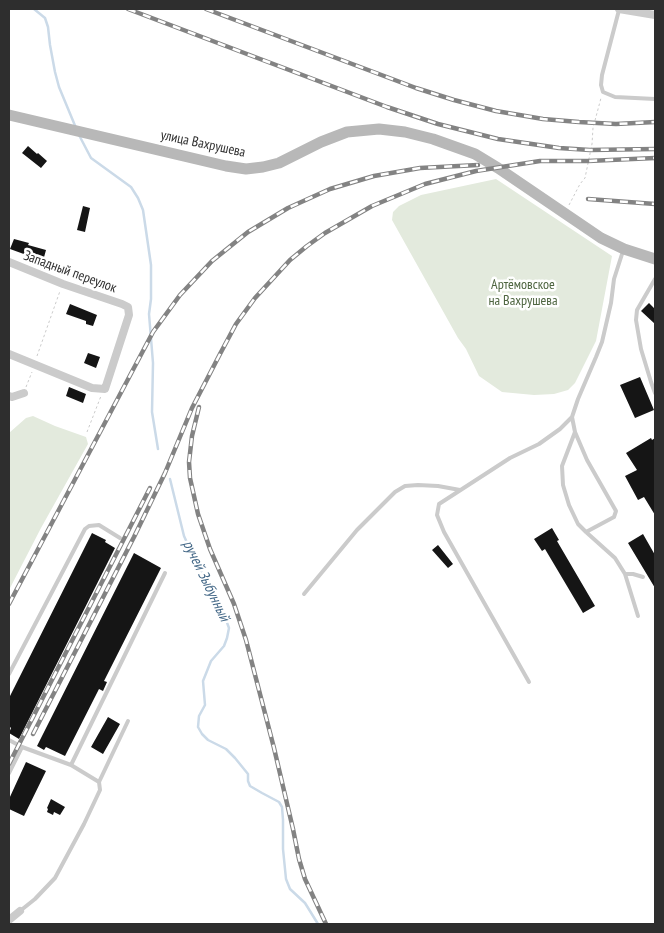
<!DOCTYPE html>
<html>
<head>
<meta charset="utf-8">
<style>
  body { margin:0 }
  #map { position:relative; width:664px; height:933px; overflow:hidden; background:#fff; font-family:"PT Sans Narrow",sans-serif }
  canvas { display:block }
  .frame { position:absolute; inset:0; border:10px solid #2e2e2e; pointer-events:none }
</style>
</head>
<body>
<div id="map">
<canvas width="664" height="933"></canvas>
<div class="frame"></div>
</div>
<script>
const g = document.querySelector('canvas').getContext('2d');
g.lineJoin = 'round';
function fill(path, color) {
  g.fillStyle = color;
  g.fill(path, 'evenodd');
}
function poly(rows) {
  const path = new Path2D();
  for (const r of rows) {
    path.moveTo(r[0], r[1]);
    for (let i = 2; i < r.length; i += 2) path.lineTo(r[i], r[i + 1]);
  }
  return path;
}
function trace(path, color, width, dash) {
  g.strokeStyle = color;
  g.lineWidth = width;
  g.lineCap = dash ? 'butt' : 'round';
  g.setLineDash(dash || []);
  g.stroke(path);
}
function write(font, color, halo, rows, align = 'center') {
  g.font = font + ' "PT Sans Narrow",sans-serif';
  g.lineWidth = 5;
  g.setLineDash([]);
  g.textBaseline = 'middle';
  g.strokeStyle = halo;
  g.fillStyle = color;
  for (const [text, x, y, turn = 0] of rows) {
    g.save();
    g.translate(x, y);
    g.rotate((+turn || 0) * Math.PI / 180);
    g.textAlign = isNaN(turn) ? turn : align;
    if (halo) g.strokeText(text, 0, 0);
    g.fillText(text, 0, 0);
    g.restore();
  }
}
fill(poly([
  [496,179,612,256,596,341,575,383,568,390,554,394,534,395,502,392,479,376,466,349,458,338,392,220,393,212,399,206,421,195],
  [33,416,55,426,86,437,88,444,41,528,9,590,9,433,26,418]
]), '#e3eadd');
trace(poly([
  [34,9,45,18,48,27,50,45,55,72,59,87,76,128],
  [79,135,91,158,131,187,138,198,143,210,151,265,151,299,149,314,153,363,152,412,158,449],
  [170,479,184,536,194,558,223,612,229,628,227,638,224,646,211,661,203,681,205,705,199,716,198,727,202,734,208,740,226,749,235,758,248,774,248,781,250,786,262,793,279,802,282,807,283,820,283,849,286,879,290,889,305,903,318,924]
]), '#cbdae8', 2.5);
fill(poly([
  [28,146,37,154,38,153,47,161,41,168,22,153],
  [83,206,90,208,85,232,77,230],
  [14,239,29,243,28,245,46,250,43,261,10,249],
  [649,303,655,309,655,324,641,311],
  [70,304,97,315,93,326,86,324,86,321,66,314],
  [88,353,100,357,96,368,84,363],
  [640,377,654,410,635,418,620,385],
  [69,387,86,394,83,403,66,396],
  [651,438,652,440,655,438,655,515,644,497,638,500,625,476,637,470,626,453],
  [552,528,559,540,557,541,595,606,583,613,545,549,542,551,534,539],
  [92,533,106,540,105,542,115,548,19,739,9,733,11,728,9,726,9,698],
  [643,534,655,555,655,588,628,543],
  [438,545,453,564,448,568,432,550],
  [134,553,161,568,104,681,107,682,103,691,99,689,65,756,46,747,44,750,37,746],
  [108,717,120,724,103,754,91,747],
  [26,762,46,771,24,816,9,809,9,799],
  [51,799,65,807,60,815,54,812,53,815,47,812,48,809,47,808]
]), '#151515');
trace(poly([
  [569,205,580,184,585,178,592,144,593,128,601,98],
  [37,356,60,291],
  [26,387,32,372],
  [87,432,101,396]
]), '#cbcbcb', 1, [2.5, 2.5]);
trace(poly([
  [619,10,602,75,601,85,603,92,615,97,655,99],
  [623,251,614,279,611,303,602,342,596,357,578,399,572,417,575,432,562,466,563,485,569,505,578,524,586,532,615,558,625,574,633,574,643,577],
  [655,279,637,310,636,320,641,349,651,382,655,393],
  [575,432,587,460,616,511,614,517,586,532],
  [625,574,638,616],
  [304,594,357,530,395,492,405,486,418,485,438,486,460,490],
  [9,674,85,529,89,526,99,525,120,538],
  [529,682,444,532,437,515,439,504,510,458,539,444,560,429,572,417],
  [9,740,22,747,71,765,99,782],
  [71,765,165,573],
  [9,773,22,747],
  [20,911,35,899,55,878,84,824,100,790,99,782,128,721]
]), '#cbcbcb', 4);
trace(poly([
  [619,9,655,15],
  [9,262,63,284,122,304,128,307,129,315,105,389,92,388,9,354],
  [9,396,12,397,24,393],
  [9,920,20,911]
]), '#cbcbcb', 8);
trace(poly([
  [9,115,226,166,246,169,263,167,279,163,321,142,347,132,379,129,405,132,433,139,475,154,498,168,601,238,624,249,655,259]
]), '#b8b8b8', 11);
const rail = poly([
  [128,9,387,107,438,124,498,139,559,148,590,150,655,149],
  [206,9,416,88,454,100,496,111,543,119,579,122,616,124,655,122],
  [588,199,655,204],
  [199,407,192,436,189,462,190,478,198,514,210,549,234,604,246,640,274,748,293,829,299,859,305,879,326,924],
  [9,604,153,332,180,295,212,261,248,232,288,208,330,189,374,176,420,168,478,165],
  [33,734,134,537,165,473,192,408,220,354,236,324,255,298,290,260,307,246,325,233,372,206,425,184,476,171,540,161,588,161,655,158],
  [9,764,150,488]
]);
trace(rail, '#838383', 4.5);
trace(rail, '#fff', 2.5, [8]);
write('14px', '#2e2e2e', '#fff', [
  ["улица Вахрушева",203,144,12],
  ["Западный переулок",70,272,20]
]);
write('14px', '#4e6540', '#fff', [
  ["Артёмовское",523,285],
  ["на Вахрушева",523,301]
]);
write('italic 15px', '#446887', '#fff', [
  ["ручей Зыбунный",206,581,64]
]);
</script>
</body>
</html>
